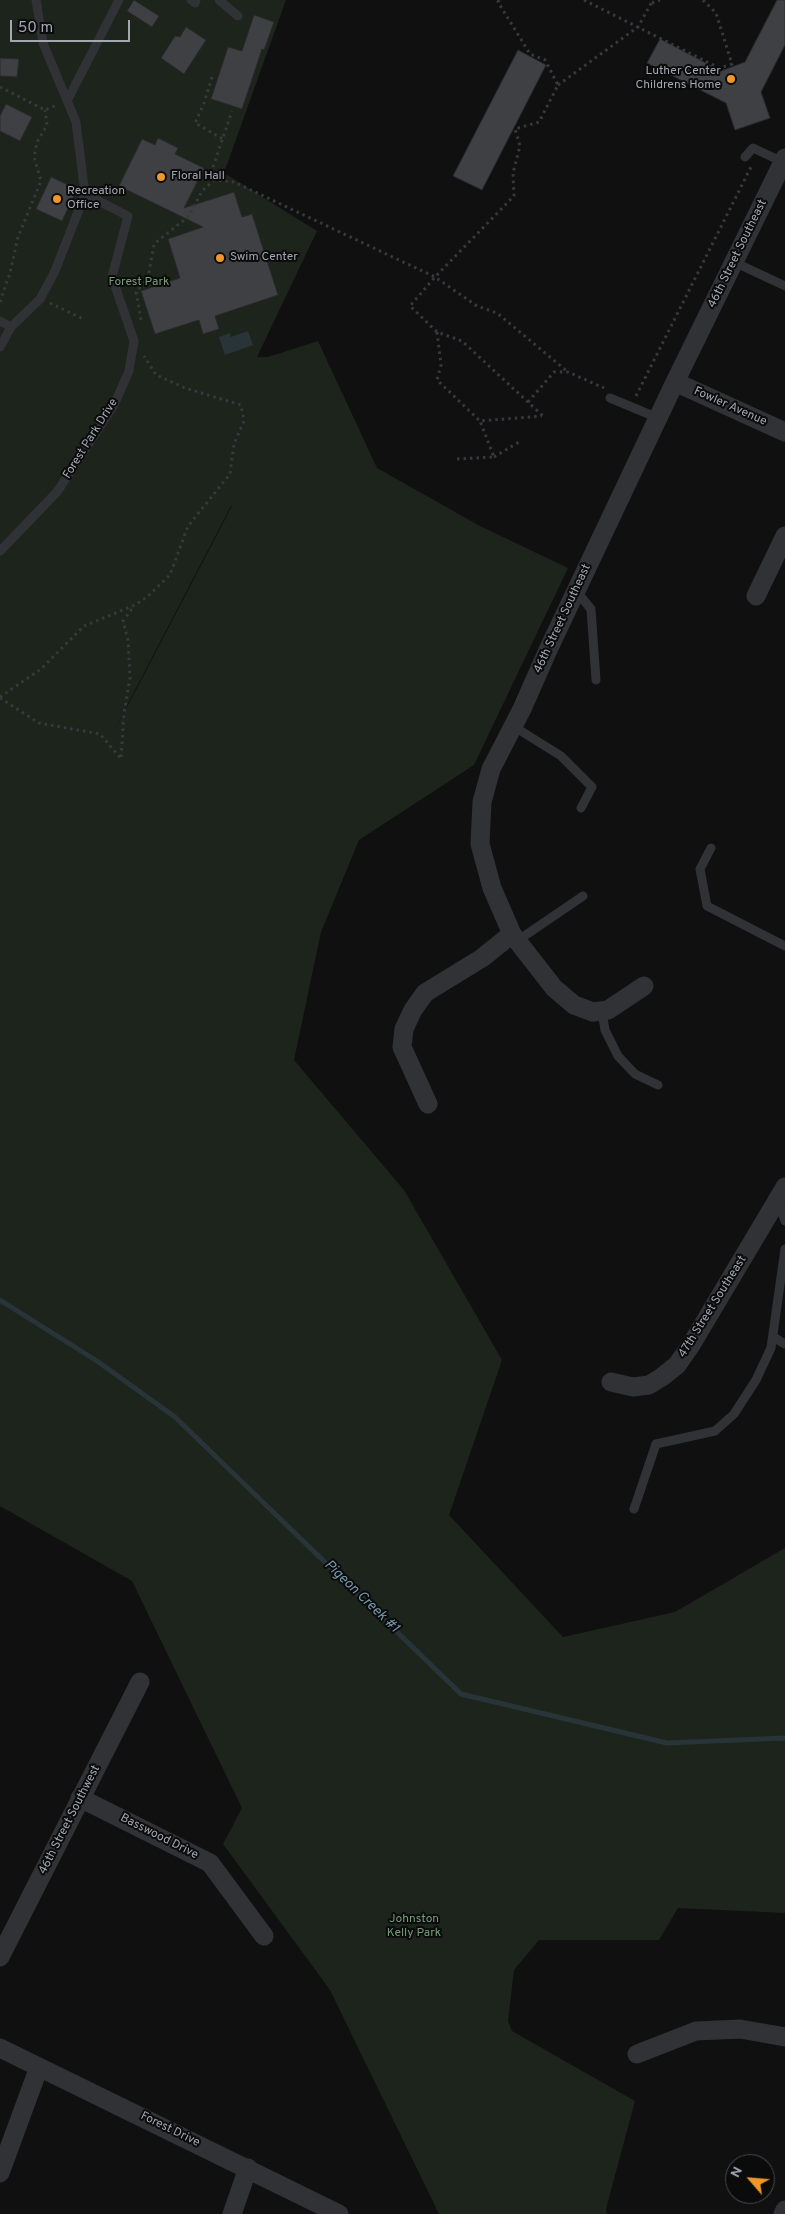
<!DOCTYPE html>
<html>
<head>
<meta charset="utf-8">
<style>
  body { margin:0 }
  #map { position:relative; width:785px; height:2214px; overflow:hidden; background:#101011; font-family:Overpass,sans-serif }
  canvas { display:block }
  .north { position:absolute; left:725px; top:2154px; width:50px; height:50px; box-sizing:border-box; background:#0b0b0c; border:1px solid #474a4e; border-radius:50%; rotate:297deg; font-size:14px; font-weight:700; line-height:20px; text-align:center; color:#a1a8b2 }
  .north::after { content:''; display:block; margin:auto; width:18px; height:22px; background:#ef9729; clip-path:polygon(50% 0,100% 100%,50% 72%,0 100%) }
  .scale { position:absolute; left:10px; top:20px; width:120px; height:22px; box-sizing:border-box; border:2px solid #a1a8b2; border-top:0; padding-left:6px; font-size:15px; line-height:18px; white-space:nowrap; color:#a1a8b2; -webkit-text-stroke:4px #0b0b0c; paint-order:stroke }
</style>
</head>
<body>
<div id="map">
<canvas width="785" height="2214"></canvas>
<div class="north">N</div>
<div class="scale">50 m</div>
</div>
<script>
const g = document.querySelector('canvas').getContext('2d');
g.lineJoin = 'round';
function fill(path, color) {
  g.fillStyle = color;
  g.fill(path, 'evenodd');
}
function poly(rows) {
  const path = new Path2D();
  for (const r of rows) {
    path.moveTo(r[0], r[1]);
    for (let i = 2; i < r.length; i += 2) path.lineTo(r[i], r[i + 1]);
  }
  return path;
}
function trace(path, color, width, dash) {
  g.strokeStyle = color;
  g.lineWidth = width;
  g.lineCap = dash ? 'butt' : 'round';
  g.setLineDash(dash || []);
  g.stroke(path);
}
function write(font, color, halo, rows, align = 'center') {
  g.font = font + ' Overpass,sans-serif';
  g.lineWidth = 4;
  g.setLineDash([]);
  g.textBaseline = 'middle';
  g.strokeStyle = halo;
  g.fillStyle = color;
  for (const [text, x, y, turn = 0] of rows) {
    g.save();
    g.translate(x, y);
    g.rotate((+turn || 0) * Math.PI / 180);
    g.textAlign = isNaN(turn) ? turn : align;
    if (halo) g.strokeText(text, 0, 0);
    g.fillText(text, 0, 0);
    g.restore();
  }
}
fill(poly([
  [0,0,286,0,224,173,317,231,257,357,268,357,318,341,377,468,480,526,568,568,474,765,359,840,321,932,294,1060,404,1190,502,1360,449,1515,563,1637,675,1612,785,1548,785,1913,678,1908,659,1940,539,1940,514,1970,508,2021,512,2031,635,2101,606,2209,607,2214,439,2214,330,1990,223,1844,242,1808,132,1581,0,1506],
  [231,506,232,506,114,732,133,694]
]), '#1c241c');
fill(poly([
  [248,331,253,345,225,355,219,337,230,333,231,337]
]), '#293439');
trace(poly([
  [0,1300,97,1361,175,1417,461,1694,667,1743,785,1738]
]), '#293439', 5);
const building = poly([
  [134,0,159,16,152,27,127,11,134,0],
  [777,0,785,0,785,45,761,92,770,118,735,130,726,103,647,63,660,39,721,71,745,62,777,0],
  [254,15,274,22,264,50,262,49,242,109,211,99,228,47,242,51,254,15],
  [186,27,206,40,184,74,161,58,175,36,180,37,186,27],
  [518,50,546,65,482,190,453,176,518,50],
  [0,58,19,59,17,77,0,76,0,58],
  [6,104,32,117,20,141,0,131,0,116,6,104],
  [158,138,178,148,175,154,204,168,184,208,234,192,242,217,252,214,278,295,215,316,219,329,203,334,199,320,155,334,141,291,180,278,168,239,203,227,119,186,142,139,155,145,158,138],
  [51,177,77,189,62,221,36,209,51,177]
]);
fill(building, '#3f4044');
trace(building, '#2a2a2d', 1);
trace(poly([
  [499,0,498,2,530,54,545,60,558,85,539,122,515,129,520,146,513,173,514,196,435,277,410,306,437,332,462,341,543,416],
  [584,0,719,68,732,64,716,13,703,0],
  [652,3,660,0],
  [212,77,204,103,195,123,223,139],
  [558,85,638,27,653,0],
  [0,87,45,110,57,105],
  [214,180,213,167,232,111],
  [0,302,10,273,18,237,41,181,34,157,37,142,47,125,45,110],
  [50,303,83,319],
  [141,320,136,292,148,278,154,244,189,216,202,191,214,180,234,182,435,277,477,306,497,313,568,372],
  [437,332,441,365,437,380,480,421,542,416],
  [636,396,751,167],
  [528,402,554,372,568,372,604,388],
  [494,457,519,442],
  [457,459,494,457,480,421],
  [0,697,41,669,84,626,135,605,147,597,170,575,188,526,230,474,234,444,244,421,241,405,185,388,156,375,144,356],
  [0,698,39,723,100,734,121,759,124,713,130,678,128,640,123,621,134,606]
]), '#37393d', 3, [2.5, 4]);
trace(poly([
  [191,0,195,3,196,0],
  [219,0,238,16],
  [67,101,119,0],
  [745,157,753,148,783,162],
  [734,262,785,286],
  [0,321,11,327],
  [0,347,11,327,40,299,55,271,85,194,76,122,43,43,36,0],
  [610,398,658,418],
  [0,551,57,492,114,405,129,371,134,341,112,277,128,216,85,194],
  [576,591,591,609,596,680],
  [513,726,561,756,592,787,581,808],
  [711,848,700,869,707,906,785,946],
  [517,941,583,896],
  [602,1011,605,1030,618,1056,635,1074,658,1085],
  [778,1200,785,1221],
  [773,1337,785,1344],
  [634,1509,656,1444,715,1431,734,1414,756,1380,771,1348,785,1249]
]), '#313236', 9);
trace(poly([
  [675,382,785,432],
  [756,596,785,536],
  [644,986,608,1010,593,1012,574,1005,554,988,512,934,492,888,480,844,482,802,491,769,522,709,548,650,675,382,785,158],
  [428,1104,402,1047,404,1029,413,1010,425,993,482,958,512,934],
  [611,1382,633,1387,649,1385,662,1377,677,1365,691,1345,785,1187],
  [80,1798,210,1863,264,1936],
  [0,1957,140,1682],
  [0,2048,339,2214],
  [637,2054,696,2031,740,2029,785,2037],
  [0,2173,39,2067],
  [232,2214,248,2168],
  [783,2214,785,2210]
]), '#313236', 19);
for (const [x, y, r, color] of [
  [731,79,5,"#ef9729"],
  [161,177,5,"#ef9729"],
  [57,199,5,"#ef9729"],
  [220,258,5,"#ef9729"]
]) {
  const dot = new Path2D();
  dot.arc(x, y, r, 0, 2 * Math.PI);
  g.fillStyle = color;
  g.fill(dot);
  trace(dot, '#0b0b0c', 2);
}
write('12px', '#a1a8b2', '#0b0b0c', [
  ["Luther Center",721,72,"right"],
  ["Childrens Home",721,86,"right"],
  ["Floral Hall",171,177],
  ["Recreation",67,192],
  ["Office",67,206],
  ["Swim Center",230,258]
], 'left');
write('12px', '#a1a8b2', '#0b0b0c', [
  ["46th Street Southeast",738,254,-64],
  ["Fowler Avenue",730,407,24],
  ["Forest Park Drive",91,439,-58],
  ["46th Street Southeast",563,619,-65],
  ["47th Street Southeast",713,1307,-58],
  ["46th Street Southwest",70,1820,-63],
  ["Basswood Drive",159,1837,27],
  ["Forest Drive",170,2130,26]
]);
write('12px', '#799d78', '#0b0b0c', [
  ["Forest Park",139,283],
  ["Johnston",414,1920],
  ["Kelly Park",414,1934]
]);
write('italic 14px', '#779aad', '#0b0b0c', [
  ["Pigeon Creek #1",361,1597,44]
]);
</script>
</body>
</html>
